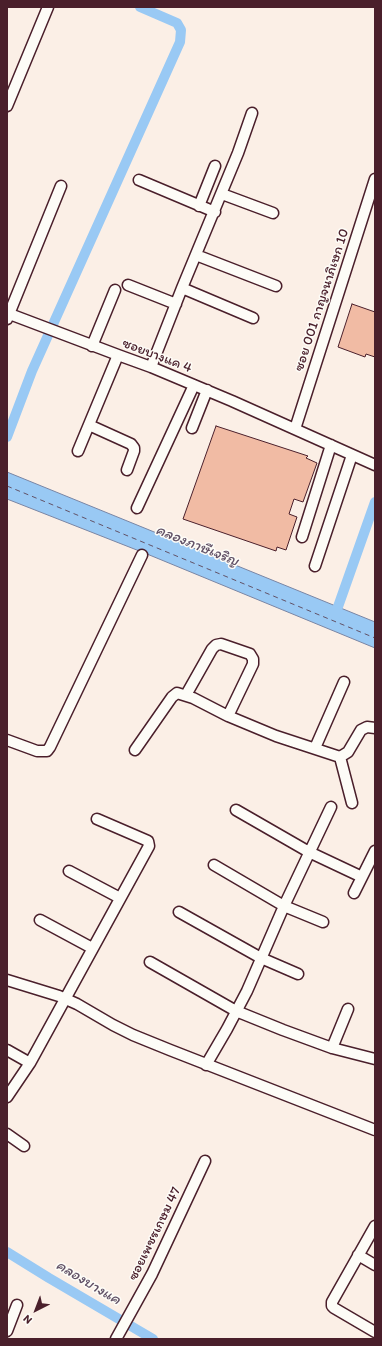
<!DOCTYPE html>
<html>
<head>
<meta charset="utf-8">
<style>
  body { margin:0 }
  #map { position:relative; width:382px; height:1346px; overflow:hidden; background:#fbefe6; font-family:Itim,sans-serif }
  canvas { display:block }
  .frame { position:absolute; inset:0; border:8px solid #4a1f2b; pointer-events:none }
  .north { position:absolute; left:16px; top:1290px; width:40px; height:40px; -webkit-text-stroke:3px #fdfcf7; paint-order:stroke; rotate:222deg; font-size:11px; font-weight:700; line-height:16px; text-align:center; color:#4a1f2b }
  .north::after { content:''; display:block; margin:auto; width:14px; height:18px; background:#4a1f2b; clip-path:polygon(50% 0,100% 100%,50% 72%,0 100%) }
</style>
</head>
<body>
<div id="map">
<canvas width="382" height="1346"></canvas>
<div class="frame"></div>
<div class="north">N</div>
</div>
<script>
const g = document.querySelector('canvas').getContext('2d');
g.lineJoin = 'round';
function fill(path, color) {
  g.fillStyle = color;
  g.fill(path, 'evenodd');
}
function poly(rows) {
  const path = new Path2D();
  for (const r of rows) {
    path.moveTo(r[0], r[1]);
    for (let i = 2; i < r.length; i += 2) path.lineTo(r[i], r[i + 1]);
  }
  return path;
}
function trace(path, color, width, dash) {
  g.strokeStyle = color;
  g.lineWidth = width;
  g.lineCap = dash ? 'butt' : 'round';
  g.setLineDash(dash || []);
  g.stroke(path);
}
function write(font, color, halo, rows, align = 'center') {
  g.font = font + ' Itim,"Playpen Sans Thai",sans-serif';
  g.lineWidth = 3;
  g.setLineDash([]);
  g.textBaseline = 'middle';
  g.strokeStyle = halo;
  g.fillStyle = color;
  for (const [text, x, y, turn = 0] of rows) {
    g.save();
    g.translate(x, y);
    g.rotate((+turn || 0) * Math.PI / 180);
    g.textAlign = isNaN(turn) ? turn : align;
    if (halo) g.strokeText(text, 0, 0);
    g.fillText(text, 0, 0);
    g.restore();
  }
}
const water = poly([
  [7,472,375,622,375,648,147,554,7,499,7,472]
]);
fill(water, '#99c9f4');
trace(water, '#7985a4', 1);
trace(poly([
  [7,437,32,371,180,42,181,30,177,23,140,7],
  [334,618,375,502],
  [7,1252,49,1278,153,1339]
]), '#99c9f4', 10);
trace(poly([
  [7,486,375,638]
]), '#625267', 1, [5, 4]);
const building = poly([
  [352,304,375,312,375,357,366,354,365,357,338,347,352,304],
  [216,426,308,456,306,458,317,463,303,502,294,499,289,514,297,517,286,550,277,547,276,551,183,519,216,426]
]);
fill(building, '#f1bba4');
trace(building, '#4a1f2b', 1);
const minor = poly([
  [7,106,48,7],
  [139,180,215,212],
  [222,194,273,213],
  [199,206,215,166],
  [196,255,276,286],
  [128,285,176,304],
  [182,288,253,318],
  [7,313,118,355,151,367,232,401,375,465],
  [7,319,61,186],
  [92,346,115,290],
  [151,367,182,288,238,153,252,113],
  [89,425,131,444,134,448,134,451,127,470],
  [192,428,207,390],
  [295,429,375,179],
  [78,451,118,355],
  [137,508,194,385],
  [302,537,331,445],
  [315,566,352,455],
  [186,695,212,649,216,645,221,644,250,654,253,659,253,664,228,716],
  [7,740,37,751,47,751,50,747,142,555],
  [315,748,344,682],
  [135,750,172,697,177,693,193,698,228,716,276,736,340,757,348,752,361,730,367,727,375,728],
  [340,757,352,803],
  [236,810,309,852,362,877],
  [214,865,284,906,323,922],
  [69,871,120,898],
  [354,893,375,851],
  [179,912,261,958,298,974],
  [40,920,92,948],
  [150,962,236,1011,283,1030,332,1048,375,1059],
  [7,980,59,996,77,1004,113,1025,133,1035,170,1050,375,1130],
  [332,1048,348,1009],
  [7,1050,30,1063],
  [206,1065,227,1029,247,991,284,906,331,807],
  [7,1097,30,1063,149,846,148,841,97,819],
  [7,1134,24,1146],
  [375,1226,332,1302,332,1306,334,1308,375,1332],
  [358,1255,375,1265],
  [7,1331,17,1305],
  [116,1339,152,1274,205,1161]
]);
trace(minor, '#4a1f2b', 13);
trace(minor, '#fdfcf7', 10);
write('14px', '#4a1f2b', '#fdfcf7', [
  ["ซอย 001 กาญจนาภิเษก 10",322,300,-72],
  ["ซอยบางแค 4",157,356,21],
  ["ซอยเพชรเกษม 47",155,1234,-64]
]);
write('italic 15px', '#625267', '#fdfcf7', [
  ["คลองภาษีเจริญ",197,546,22],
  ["คลองบางแค",88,1283,31]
]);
</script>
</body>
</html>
